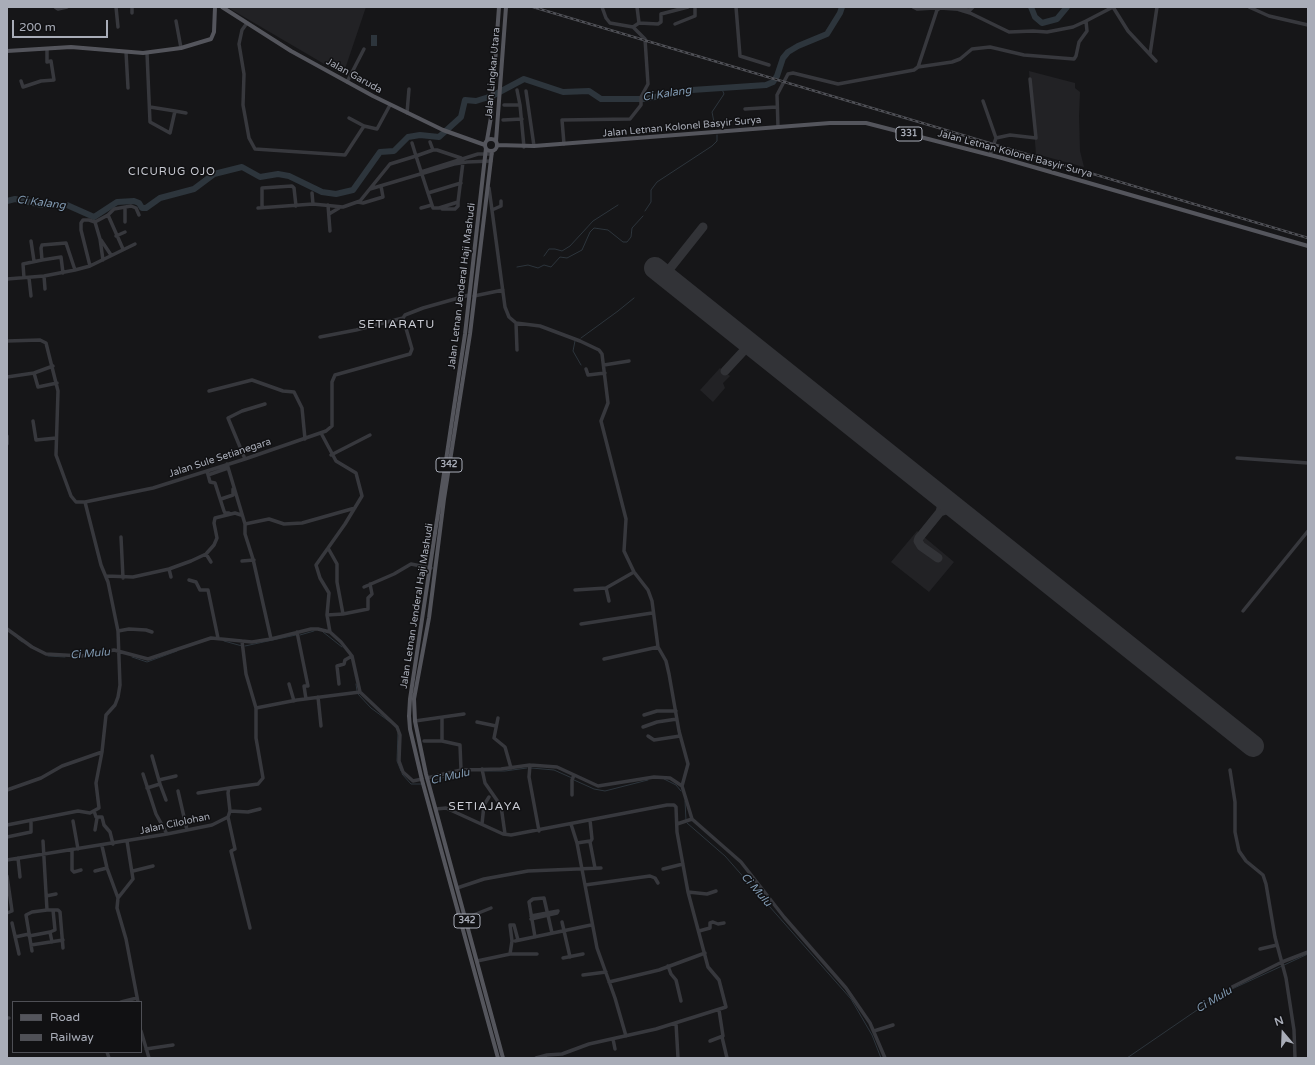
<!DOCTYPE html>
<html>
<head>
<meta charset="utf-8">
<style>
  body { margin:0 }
  #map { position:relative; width:1315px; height:1065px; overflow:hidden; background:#161618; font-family:"Varela Round",sans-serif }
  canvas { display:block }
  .frame { position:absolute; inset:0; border:8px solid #a9adb8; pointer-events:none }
  .legend { position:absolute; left:12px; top:1001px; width:130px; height:52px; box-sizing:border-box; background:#111113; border:1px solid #4e4f55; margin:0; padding:5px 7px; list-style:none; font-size:12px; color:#a9adb8 }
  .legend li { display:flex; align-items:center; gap:8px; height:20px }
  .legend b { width:20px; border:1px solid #4e4f55 }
  .north { position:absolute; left:1263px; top:1013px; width:40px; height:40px; -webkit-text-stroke:3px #111113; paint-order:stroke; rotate:341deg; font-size:11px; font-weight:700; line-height:16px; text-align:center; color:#a9adb8 }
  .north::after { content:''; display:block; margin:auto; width:14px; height:18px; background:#a9adb8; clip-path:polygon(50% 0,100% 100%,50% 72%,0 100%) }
  .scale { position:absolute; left:12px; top:20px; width:96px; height:18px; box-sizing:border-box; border:2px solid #a9adb8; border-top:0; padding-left:5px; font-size:12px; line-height:14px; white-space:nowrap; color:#a9adb8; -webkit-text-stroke:3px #111113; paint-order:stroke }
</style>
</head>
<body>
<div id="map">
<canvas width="1315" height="1065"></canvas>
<div class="frame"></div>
<ul class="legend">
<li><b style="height:5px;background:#54555c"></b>Road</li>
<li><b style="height:5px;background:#4f5056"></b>Railway</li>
</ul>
<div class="north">N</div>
<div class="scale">200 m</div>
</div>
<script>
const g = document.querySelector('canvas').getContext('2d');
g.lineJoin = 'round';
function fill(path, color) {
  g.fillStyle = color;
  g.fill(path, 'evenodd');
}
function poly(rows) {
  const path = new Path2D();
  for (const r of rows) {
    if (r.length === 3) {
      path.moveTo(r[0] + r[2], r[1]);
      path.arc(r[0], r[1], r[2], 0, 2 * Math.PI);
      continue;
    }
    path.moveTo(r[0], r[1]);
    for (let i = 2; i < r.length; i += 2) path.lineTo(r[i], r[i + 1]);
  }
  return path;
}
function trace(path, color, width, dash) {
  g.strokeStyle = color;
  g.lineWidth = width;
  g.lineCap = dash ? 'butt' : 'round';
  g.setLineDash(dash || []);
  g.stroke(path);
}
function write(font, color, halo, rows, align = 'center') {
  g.font = font + ' "Varela Round",sans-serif';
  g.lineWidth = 3;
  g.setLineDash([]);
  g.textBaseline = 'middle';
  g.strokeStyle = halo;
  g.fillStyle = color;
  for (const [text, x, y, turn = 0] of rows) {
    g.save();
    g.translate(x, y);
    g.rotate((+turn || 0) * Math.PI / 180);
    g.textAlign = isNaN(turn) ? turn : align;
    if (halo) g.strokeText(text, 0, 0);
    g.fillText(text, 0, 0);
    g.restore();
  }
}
fill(poly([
  [227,7,366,7,343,75],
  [1029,71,1075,83,1075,88,1080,92,1079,116,1080,151,1084,167,1036,154],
  [720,368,730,376,723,383,725,388,713,402,700,390],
  [917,531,954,562,929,592,891,562]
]), '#222225');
fill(poly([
  [371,35,377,35,377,46,371,46]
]), '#2d353c');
trace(poly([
  [715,127,712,112,724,94,722,89],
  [645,211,651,202,651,190,657,182,712,146,717,141,717,135],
  [544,256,549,249,555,249,562,251,570,246,593,221,618,205],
  [517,267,528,265,538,268,544,265,551,267,560,257,567,258,582,250,590,232,594,228,608,230,623,242,627,242,631,237,632,228,643,216],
  [581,338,618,311,634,298],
  [575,341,573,351,581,365],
  [323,632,342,647],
  [300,635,314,631],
  [17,638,22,642],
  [224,641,242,646],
  [245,646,296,635],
  [48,656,65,657],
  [132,657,147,662,177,651],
  [356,684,357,691],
  [358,694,371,708,390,722],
  [398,733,397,761,401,771],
  [531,768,554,770,572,778],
  [483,771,505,771,527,768],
  [402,774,411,784,422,784],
  [664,779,676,785,681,791],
  [574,780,594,789,605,791,648,780],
  [431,781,464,772],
  [685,801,686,820],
  [687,823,725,856,851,999,872,1035,881,1058],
  [1127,1058,1219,995,1308,954]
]), '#2d353c', 1);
trace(poly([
  [1031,7,1035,17,1042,23,1057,19,1067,7],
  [7,201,15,199,42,205,67,205,94,217,117,202,134,201,139,203,142,208,146,208,160,198,194,189,214,174,242,167,260,177,278,174,289,176,322,192,336,194,353,190,380,152,394,151,408,137,420,135,439,137,461,117,465,100,476,101,492,96,524,79,563,92,589,91,601,99,644,99,692,90,766,85,773,82,777,76,783,58,788,52,798,46,827,34,840,13,842,7]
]), '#2d353c', 6);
trace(poly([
  [664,276,703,227],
  [725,371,750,344],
  [938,495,942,504,940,512],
  [938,558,921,546,918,541,919,538,940,512,951,508,957,509]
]), '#323337', 9);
trace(poly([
  [655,268,1253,746]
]), '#323337', 22);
trace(poly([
  [55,7,58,9,67,7],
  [116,7,118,27],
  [637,7,639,23],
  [736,7,740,56,769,65],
  [913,7,917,9,935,8,937,10],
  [1113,7,1128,31,1156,61],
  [1249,7,1269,16,1308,25],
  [957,9,970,13,1009,32,1033,31,1047,32,1073,27,1086,21],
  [937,10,940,8,970,10,973,7],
  [132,13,132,7],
  [176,21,181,48],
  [247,23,242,30,239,44,244,74,243,105,249,138,255,149,345,155,364,126,377,129,390,105],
  [675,24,695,16,695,7],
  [633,27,639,23,658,24,661,22,661,14,688,7],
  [126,52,128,88],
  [147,53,150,122,170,133,175,111,186,113],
  [1150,54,1157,7],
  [918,67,952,62,960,59,972,49,990,47,1024,55,1074,59,1076,56,1079,42,1087,31,1086,21,1113,7],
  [21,81,23,87,41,81,54,80,51,61,47,62,47,49],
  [347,82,364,49],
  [517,90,520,105],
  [526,91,534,146],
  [983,101,996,138],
  [504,105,520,105,524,147],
  [150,107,175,111],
  [745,109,776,107],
  [407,113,409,89],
  [349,118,364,126],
  [503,120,522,119],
  [778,127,777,95,788,74,793,73,838,84,914,70,918,67,937,10],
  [430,142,433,150],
  [564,144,562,120,630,119,641,105,641,97,648,84,645,39,633,27,610,23,606,18,602,7],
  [990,155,996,138,1010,135,1036,138,1030,79],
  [421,172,478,154,492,154],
  [489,188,505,307,509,317,516,323,540,326,580,341,599,350,602,354,608,403,601,421,626,519,624,551,634,572,648,590,652,601,658,647,666,661,669,674,679,731,688,764,682,786,692,819,741,862,784,917,846,988,870,1023,885,1058],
  [370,189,454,164,467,162,491,161],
  [312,193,313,204],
  [428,193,461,183],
  [358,202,363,203,383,197,381,186],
  [328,205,330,231],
  [262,207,262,188,292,186,294,188,296,206],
  [125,208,125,222],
  [258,208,313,204,343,207,360,201,390,164,416,156,433,150,437,150,461,158,463,162,458,202,439,208,433,208,428,193,416,156,412,143],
  [421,208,432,205],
  [442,209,455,209,458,206,458,202],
  [492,210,501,206,501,201],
  [329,214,339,208],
  [108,215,114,209,131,206,136,208,139,215],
  [95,222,100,239,103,260],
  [116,236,125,232],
  [101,240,111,255],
  [31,241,34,261],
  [42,260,41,248,42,245,66,243,75,270],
  [90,266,81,230,81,223,83,220,89,220,95,222,108,215,123,249],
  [44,276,45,289],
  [24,278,23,264,42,260,61,257,63,273],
  [29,278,31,296],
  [7,279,44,276,75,270,90,266,135,244],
  [474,296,503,290],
  [516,323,517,350],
  [320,337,356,330,403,318],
  [7,341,40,340,46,343,58,391,56,455,71,496,76,502,85,502,153,488,245,459,326,431,332,426,332,382,335,375,410,354,412,349,403,318,405,315,423,308,469,295],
  [604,365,629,361],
  [586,369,588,375,605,373],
  [34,373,38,387,57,383],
  [7,377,34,373,53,366],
  [209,391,252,380,283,391,294,392,302,408,305,439],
  [33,421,36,440,56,438],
  [321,433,336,461,356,473,362,496,345,524,316,565,320,578,329,593,327,615,330,632],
  [7,436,7,444],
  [331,455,370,435],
  [1237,458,1308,463],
  [245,459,228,418,242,411,265,404],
  [227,464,245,524],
  [207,471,210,482,215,483,224,511,225,513,229,513],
  [208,475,228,468],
  [221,499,233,495,233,489],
  [121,537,123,578],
  [328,548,337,564,337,582,343,614],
  [206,554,211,562],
  [242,561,254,560],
  [169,569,171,577],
  [106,576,133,577,169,569,191,561,206,554,214,545,217,538,214,523,215,518,235,513,241,515],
  [189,580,196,582,200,590,208,590,218,638],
  [364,587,394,574,411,564,431,568],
  [606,588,609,601],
  [575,590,606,588,634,572],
  [1243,611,1308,531],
  [327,615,343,614,368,609,368,598,372,594,370,584],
  [581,624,652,613],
  [7,629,32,647,46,654,82,656,114,650,148,659,211,638,252,642,271,639,311,629,318,629,330,632,341,642,352,656,360,692,397,727,400,735,399,761,403,772,413,781,422,779],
  [118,631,129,629,146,630,152,632],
  [297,632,308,686,304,686,306,699],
  [271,639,253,559,245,534,245,524,269,519,284,524,302,523,355,508],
  [604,659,658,647],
  [289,684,294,701],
  [339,684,337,666,344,664,345,660,352,656],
  [318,697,321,726],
  [256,708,297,700,360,692],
  [644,715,657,711,676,711],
  [442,718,442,741,460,745,461,770],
  [498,718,494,738,505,747,511,768],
  [415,721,464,714],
  [477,722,496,726],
  [643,727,657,722,677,719],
  [648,736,654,740,680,736],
  [424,741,442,741],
  [152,756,160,784],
  [530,765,529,777,539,831],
  [482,769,485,783,501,806,505,834],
  [1230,770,1235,802,1235,832,1239,851,1246,861,1263,875,1266,884,1275,937,1286,978,1294,1030,1295,1058],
  [143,774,156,814,167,834],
  [427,778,461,770,501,769,530,765,557,767,598,786,654,777,670,778,682,786],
  [159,780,176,776],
  [147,788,160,784,166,800],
  [7,790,41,778,62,766,102,752,106,715,115,705,118,697,120,685,118,631,108,582,101,565,85,502],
  [178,791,187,830],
  [198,793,229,788],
  [572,795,572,780,574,775],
  [436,809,446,808,503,834,511,835,667,805,674,805,676,807,677,832,688,892,708,967,719,980,726,1007,656,1029,589,1044,562,1054,547,1055,536,1058],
  [94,811,96,817,102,817,104,825,110,832,113,844],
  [230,811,248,812,260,809],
  [228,817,235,849,231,851,250,928],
  [590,820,592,839,590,842,595,868],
  [73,821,78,849],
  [482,824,484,805,489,797],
  [571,824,577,843,597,948,615,998,626,1036],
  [677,824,692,819],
  [7,825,78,811,90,813,99,808,96,783,102,752],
  [95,830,97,818],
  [7,837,31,832,31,820],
  [43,841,47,910,58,910,60,912,63,948],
  [127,841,133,879,118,898,117,908,126,939,138,1002],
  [577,843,590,841],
  [102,846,107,868,118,898],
  [72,850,72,870,74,872,81,870],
  [18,858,20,877],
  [7,860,167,834,212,825,228,817,230,811,228,793,229,788,258,784,263,778,256,738,256,708,246,674,242,641],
  [663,869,683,864],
  [95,871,107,868],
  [133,871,153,866],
  [7,876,12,911,7,913],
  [585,885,650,876,655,878,658,883],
  [457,888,484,879,528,871,601,868],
  [688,892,707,894,716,891],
  [46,896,56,894],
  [531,916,558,911,557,913,531,919],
  [466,918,491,908],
  [562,922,570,957],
  [12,923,19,954],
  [699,931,710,928,710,923,713,922,718,924,724,923],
  [29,936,50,932],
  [15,937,29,934],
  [535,937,529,902,533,899,544,898,552,933],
  [515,941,591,925],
  [52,942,50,932,55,930,53,910],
  [31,945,63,940],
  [1260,949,1277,945],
  [32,951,26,915,32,912,47,910],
  [510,954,537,954],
  [563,958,583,954],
  [477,961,510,954,512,941,510,925,514,925,518,940],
  [668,966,671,974,676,980,681,1001],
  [583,975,606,972],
  [609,982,659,970,705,953],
  [1232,987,1282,962,1308,952],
  [121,1002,137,998],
  [7,1018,9,1018],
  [676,1023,678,1058],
  [141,1031,149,1058],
  [874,1031,893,1025],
  [722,1037,727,1058],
  [613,1039,615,1049],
  [710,1041,723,1036,719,1010],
  [146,1049,173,1045],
  [107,1052,109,1058]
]), '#37383d', 3.5);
trace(poly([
  [222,7,291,51,373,96,443,130,485,145],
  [7,51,71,47,143,53,181,48,211,39,214,32,215,7],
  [491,145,6],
  [487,140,491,117,499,7],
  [496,141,506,7],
  [497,145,534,146,830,123,866,123,1002,158,1308,246],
  [486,148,465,334,410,699,409,716,410,729,422,780,498,1058],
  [492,151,470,334,444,499,429,618,414,699,415,721,426,774,503,1058]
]), '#54555c', 4);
const rail = poly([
  [533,7,1308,238]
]);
trace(rail, '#4f5056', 2.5);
trace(rail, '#111113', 1, [3]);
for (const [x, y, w] of [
  [909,134,26],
  [449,465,26],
  [467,921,26]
]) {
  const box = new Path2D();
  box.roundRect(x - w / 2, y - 7, w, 14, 3);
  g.fillStyle = '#111113';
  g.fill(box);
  trace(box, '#a9adb8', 1);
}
write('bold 9px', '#a9adb8', null, [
  ["331",909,134],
  ["342",449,465],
  ["342",467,921]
]);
write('10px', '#a9adb8', '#111113', [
  ["Jalan Lingkar Utara",493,73,-85],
  ["Jalan Garuda",354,76,29],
  ["Jalan Letnan Kolonel Basyir Surya",682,127,-5],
  ["Jalan Letnan Kolonel Basyir Surya",1015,154,15],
  ["Jalan Letnan Jenderal Haji Mashudi",462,286,-83],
  ["Jalan Sule Setianegara",220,458,-18],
  ["Jalan Letnan Jenderal Haji Mashudi",417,606,-81],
  ["Jalan Cilolohan",175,824,-12]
]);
write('italic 11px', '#819ab2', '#111113', [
  ["Ci Kalang",667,94,-9],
  ["Ci Kalang",41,203,7],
  ["Ci Mulu",90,654,-5],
  ["Ci Mulu",450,777,-13],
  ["Ci Mulu",756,890,49],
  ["Ci Mulu",1214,1000,-31]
]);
g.letterSpacing = '1px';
write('11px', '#caccd4', '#111113', [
  ["CICURUG OJO",172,172]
]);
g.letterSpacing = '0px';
g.letterSpacing = '1px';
write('12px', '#caccd4', '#111113', [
  ["SETIARATU",397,325],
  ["SETIAJAYA",485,807]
]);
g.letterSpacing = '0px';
</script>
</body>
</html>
